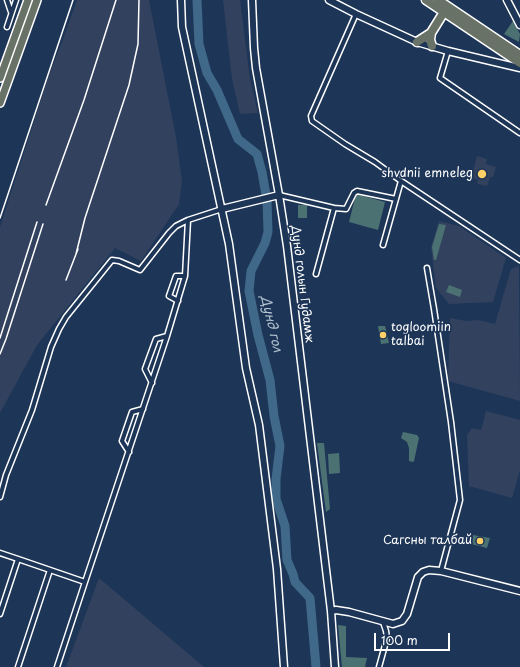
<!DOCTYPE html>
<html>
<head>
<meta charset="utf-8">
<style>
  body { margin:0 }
  #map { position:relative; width:520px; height:667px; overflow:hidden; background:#1d3557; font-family:"Playpen Sans",sans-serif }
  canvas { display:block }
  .scale { position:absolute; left:374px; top:633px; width:76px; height:18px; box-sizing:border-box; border:2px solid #fff; border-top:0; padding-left:5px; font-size:12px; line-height:14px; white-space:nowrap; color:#fff; -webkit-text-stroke:3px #1d3557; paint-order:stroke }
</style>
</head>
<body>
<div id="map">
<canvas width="520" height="667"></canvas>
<div class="scale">100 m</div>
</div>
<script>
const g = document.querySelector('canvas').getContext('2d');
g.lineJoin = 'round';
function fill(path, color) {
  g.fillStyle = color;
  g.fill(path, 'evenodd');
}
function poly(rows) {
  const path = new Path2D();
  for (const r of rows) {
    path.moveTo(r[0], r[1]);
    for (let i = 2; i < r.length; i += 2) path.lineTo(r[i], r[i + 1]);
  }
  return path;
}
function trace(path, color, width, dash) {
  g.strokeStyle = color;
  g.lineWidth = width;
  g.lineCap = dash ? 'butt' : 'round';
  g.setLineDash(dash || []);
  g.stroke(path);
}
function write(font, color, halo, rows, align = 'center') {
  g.font = font + ' "Playpen Sans",sans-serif';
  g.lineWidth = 3.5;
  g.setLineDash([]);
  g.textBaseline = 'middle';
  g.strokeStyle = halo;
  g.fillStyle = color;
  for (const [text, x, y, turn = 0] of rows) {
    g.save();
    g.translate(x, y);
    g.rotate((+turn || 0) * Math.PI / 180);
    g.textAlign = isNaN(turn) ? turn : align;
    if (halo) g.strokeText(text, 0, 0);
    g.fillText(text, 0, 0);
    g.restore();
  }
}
fill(poly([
  [77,0,149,0,176,137,182,181,179,204,141,261,115,248,37,345,0,413,0,227,48,78,62,42],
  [223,0,240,0,250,79,258,113,240,114,232,79],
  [477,156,487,159,486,164,496,167,493,177,490,177,487,186,477,184,478,180,468,177,470,170,473,171],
  [439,221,459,226,506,258,493,302,449,304,436,288,431,247],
  [519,266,520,401,448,381,450,318,466,321,478,320,495,324,511,269],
  [486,411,520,420,520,470,512,498,469,486,467,435,472,428,481,430],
  [99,578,204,667,66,667]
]), '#32425e');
fill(poly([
  [31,0,34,0,2,88,0,88],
  [513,21,520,34,519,42,504,34],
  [356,194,385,202,378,230,349,222],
  [298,205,307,205,307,218,298,218],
  [439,224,446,225,436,260,434,260,432,247],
  [449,285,462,290,460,297,446,292],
  [378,326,385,326,389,343,381,344],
  [403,432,417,435,419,438,414,461,413,462,409,461,409,448,407,442,401,438],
  [317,443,324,443,330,509,326,512],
  [339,453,340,473,329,474,328,454],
  [473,535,490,538,487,548,471,544],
  [338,625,346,626,346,657,367,658,365,667,342,667]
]), '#4c7173');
trace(poly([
  [197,0,199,44,207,73,217,90,238,139,257,154,262,172,267,201,268,232,265,243,251,271,249,291,258,335,270,380,274,416,280,446,276,479,276,499,285,526,287,560,293,574,295,582,310,598,316,667]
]), '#406888', 9);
const street = poly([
  [7,0,11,12],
  [356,14,311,116,312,121,345,144,375,162,401,181,520,260],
  [7,27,16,0],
  [448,51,440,78,520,133],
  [279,195,334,208,346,209,354,193,357,191,396,199],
  [383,245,401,181],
  [427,268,434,309,451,422,460,500,441,571],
  [316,274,334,208],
  [178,301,169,296,176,276,185,276],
  [152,383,145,369,156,339,167,336],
  [129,452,122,441,132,412,143,409],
  [0,497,6,475,32,410,51,347,59,329,66,317,112,260,119,261,140,270,169,233,176,226,188,220,222,209],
  [0,553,18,559],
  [0,614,18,559,85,582,167,336,185,276,188,220],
  [18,667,50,570],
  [57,667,85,582],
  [379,667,387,638,386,631,383,622]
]);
const secondary = poly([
  [181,0,182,27,229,244,246,368,259,425,277,569,284,667],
  [252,0,254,48,256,68,279,195,287,246,331,611,335,667],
  [329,0,356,14,417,42,448,51,520,68],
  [507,0,520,25],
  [222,209,279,195],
  [331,611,336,610,349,612,393,624,402,621,407,614,418,577,423,572,429,570,441,571,520,591]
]);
const primary = poly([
  [0,78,28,0],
  [0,103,37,0]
]);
const highway = poly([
  [426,0,520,63],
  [438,0,520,55],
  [431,33,430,40,432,46],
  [417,42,431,33,444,12]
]);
trace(street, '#fff', 7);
trace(secondary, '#fff', 9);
trace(primary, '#fff', 10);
trace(highway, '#fff', 11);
trace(street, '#1d3557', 4);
trace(secondary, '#1d3557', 6);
trace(primary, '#697266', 7);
trace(highway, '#697266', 8);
trace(poly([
  [46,205,84,100,116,0],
  [0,218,73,0],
  [76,254,85,218,129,85,138,44,139,0],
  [66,280,78,249],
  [0,338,37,222],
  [0,354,6,339,43,224]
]), '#fff', 1.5);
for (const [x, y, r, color] of [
  [482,174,5,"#ffd166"],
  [383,335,4,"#ffd166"],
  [480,541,4,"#ffd166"]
]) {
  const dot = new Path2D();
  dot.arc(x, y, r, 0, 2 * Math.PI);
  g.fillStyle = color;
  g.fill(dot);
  trace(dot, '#1d3557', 1.5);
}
write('12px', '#fff', '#1d3557', [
  ["shvdnii emneleg",473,174],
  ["togloomiin",391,328,"left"],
  ["talbai",391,342,"left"],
  ["Сагсны талбай",472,541]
], 'right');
write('12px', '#fff', '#1d3557', [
  ["Дунд голын Гудамж",302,284,83]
]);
write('italic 13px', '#b3c3cf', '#1d3557', [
  ["Дунд гол",271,324,77]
]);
</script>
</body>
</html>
